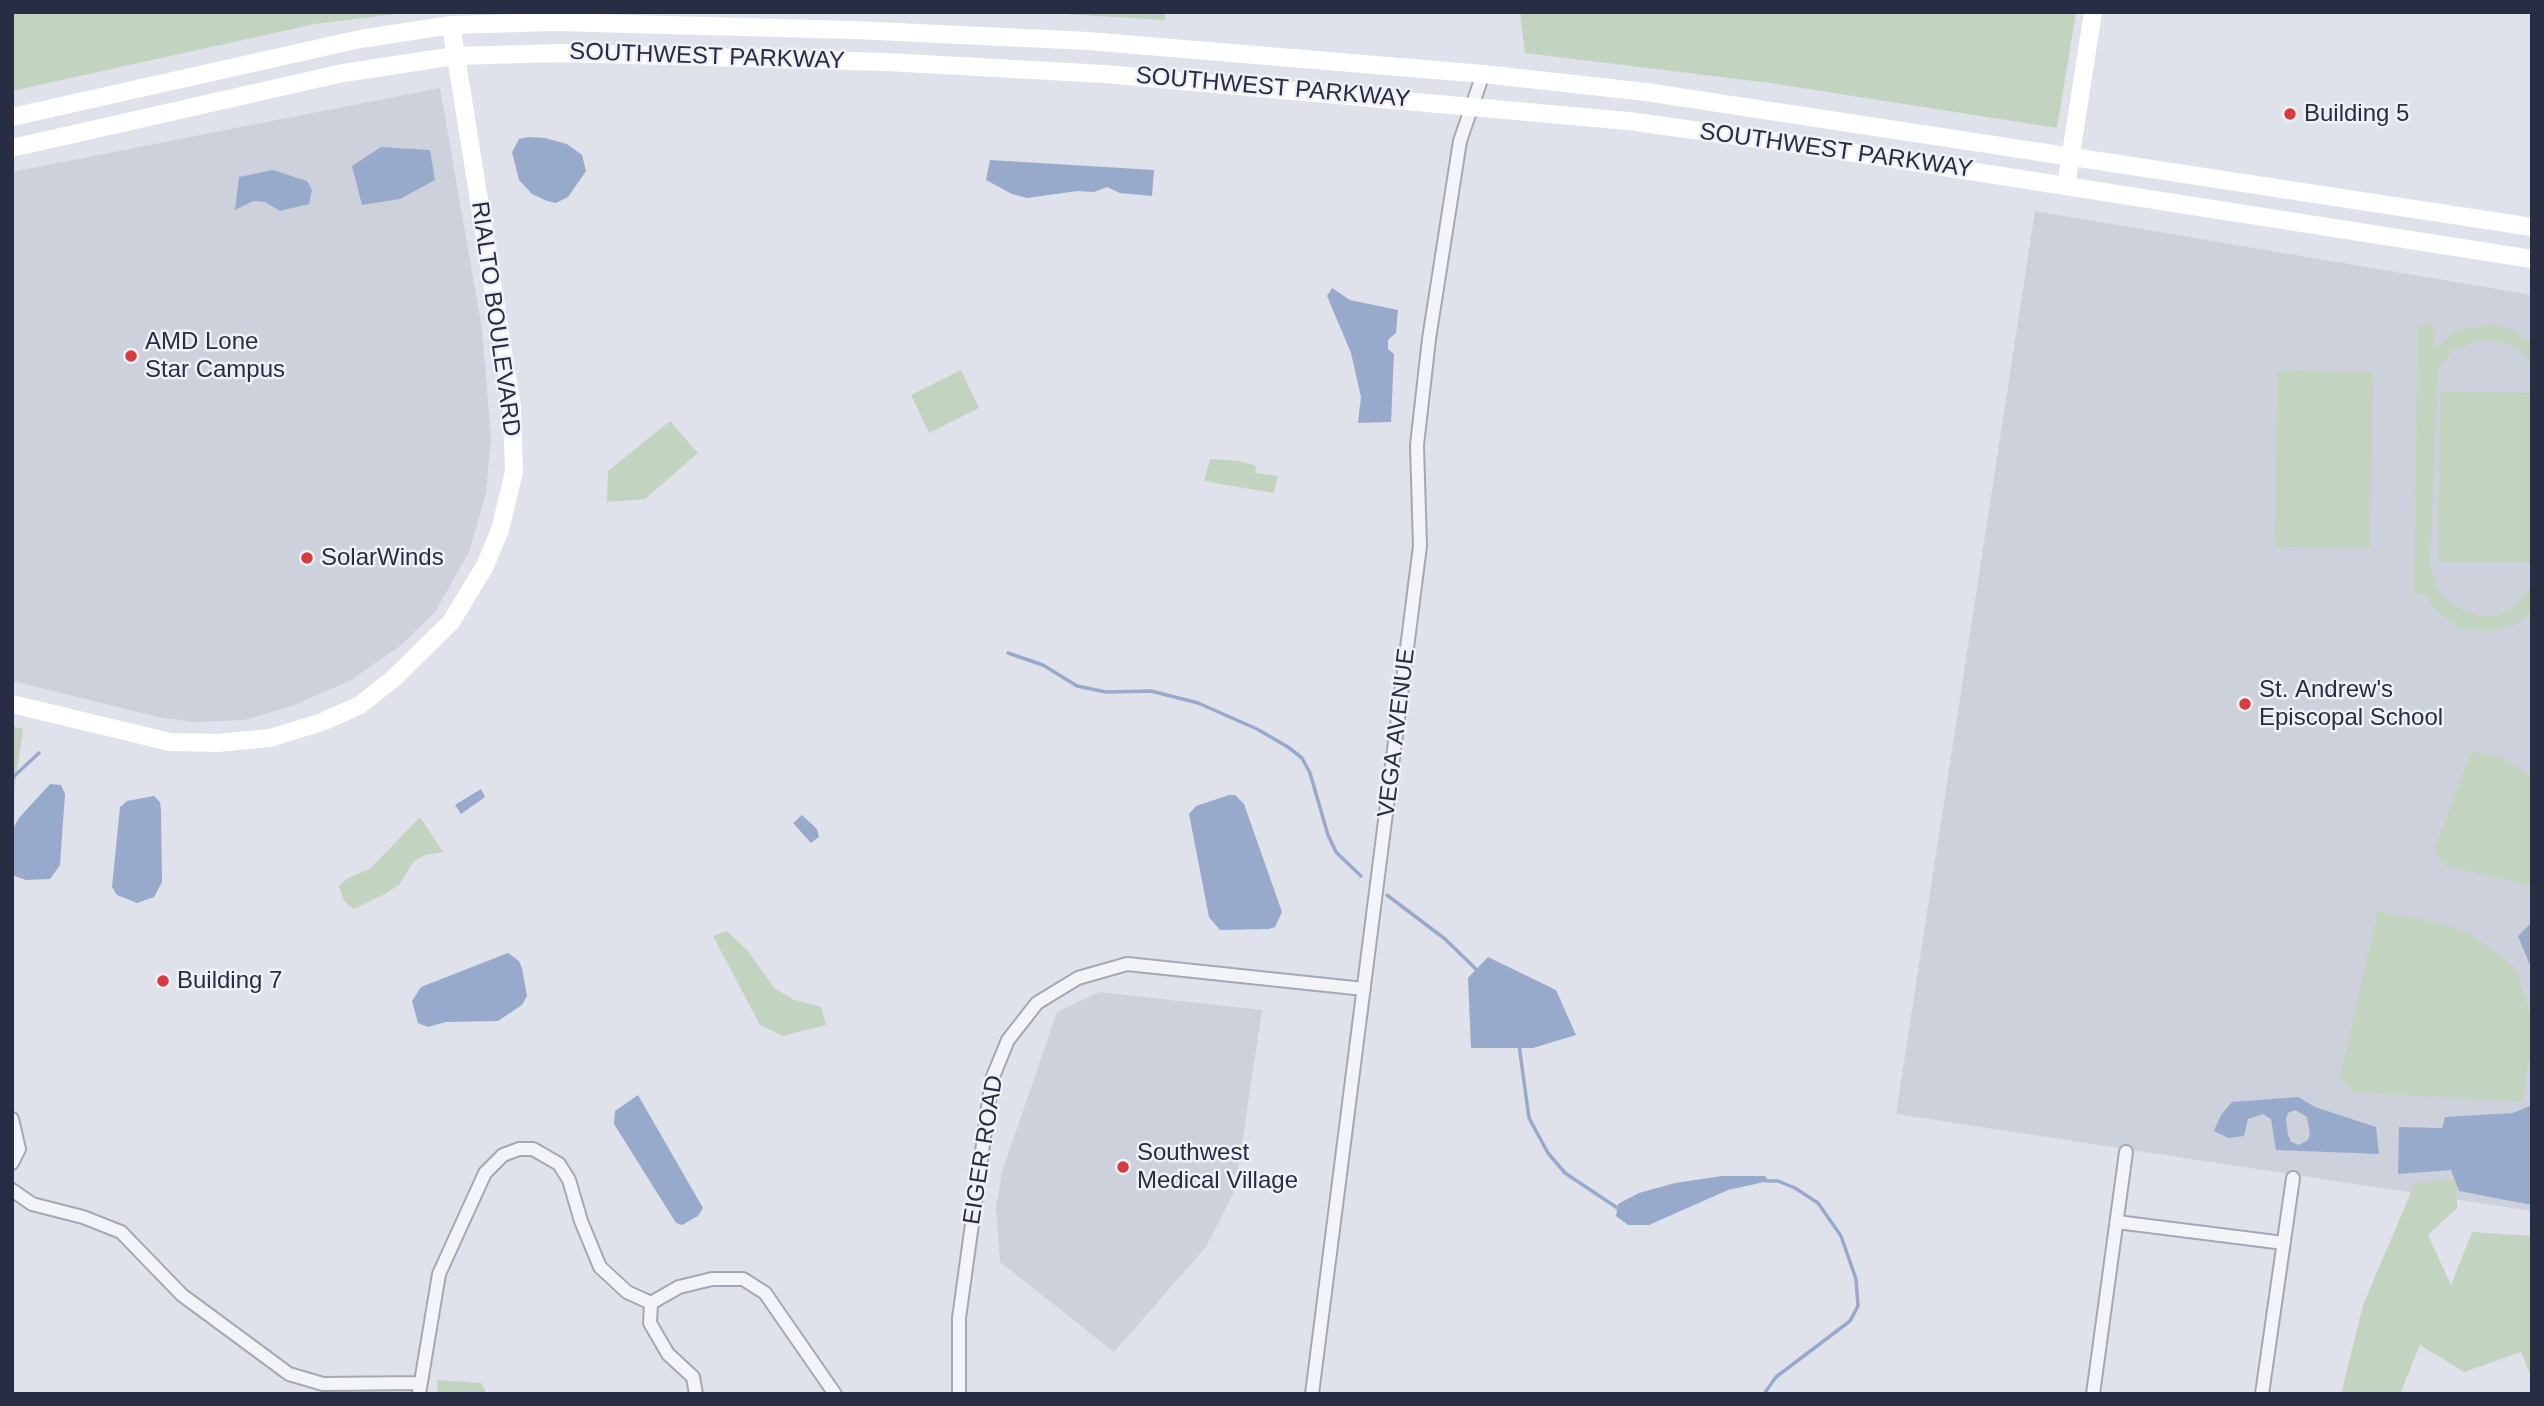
<!DOCTYPE html>
<html>
<head>
<meta charset="utf-8">
<style>
  body { margin:0 }
  #map { position:relative; width:2544px; height:1406px; overflow:hidden; background:#dfe2ea; font-family:Arial,sans-serif }
  canvas { display:block }
  .frame { position:absolute; inset:0; border:14px solid #272d42; pointer-events:none }
</style>
</head>
<body>
<div id="map">
<canvas width="2544" height="1406"></canvas>
<div class="frame"></div>
</div>
<script>
const g = document.querySelector('canvas').getContext('2d');
g.lineJoin = 'round';
function fill(path, color) {
  g.fillStyle = color;
  g.fill(path, 'evenodd');
}
function poly(rows) {
  const path = new Path2D();
  for (const r of rows) {
    path.moveTo(r[0], r[1]);
    for (let i = 2; i < r.length; i += 2) path.lineTo(r[i], r[i + 1]);
  }
  return path;
}
function trace(path, color, width, dash) {
  g.strokeStyle = color;
  g.lineWidth = width;
  g.lineCap = dash ? 'butt' : 'round';
  g.setLineDash(dash || []);
  g.stroke(path);
}
function write(font, color, halo, rows, align = 'center') {
  g.font = font + ' Arial,sans-serif';
  g.lineWidth = 5;
  g.setLineDash([]);
  g.textBaseline = 'middle';
  g.strokeStyle = halo;
  g.fillStyle = color;
  for (const [text, x, y, turn = 0] of rows) {
    g.save();
    g.translate(x, y);
    g.rotate((+turn || 0) * Math.PI / 180);
    g.textAlign = isNaN(turn) ? turn : align;
    if (halo) g.strokeText(text, 0, 0);
    g.fillText(text, 0, 0);
    g.restore();
  }
}
fill(poly([
  [440,88,482,329,491,437,486,494,469,552,435,612,400,646,351,680,292,706,244,720,194,722,158,717,12,681,12,172],
  [2035,211,2532,295,2532,1211,1896,1114],
  [1099,992,1262,1010,1235,1190,1206,1247,1114,1352,1000,1262,996,1208,1002,1172,1057,1012]
]), '#cdd1dc');
fill(poly([
  [12,12,411,12,315,24,12,91],
  [1027,12,1165,12,1165,20,1064,14],
  [1520,12,2076,12,2057,128,1770,83,1525,53],
  [2494,324,2509,328,2532,343,2532,364,2520,350,2507,343,2479,340,2452,351,2438,370,2430,566,2440,593,2453,606,2479,616,2497,615,2512,608,2532,585,2532,611,2527,616,2514,625,2488,631,2460,628,2436,611,2424,594,2414,594,2418,325,2435,325,2434,349,2456,331],
  [961,370,979,408,929,433,911,395],
  [2278,370,2373,372,2370,548,2275,547],
  [2440,392,2532,393,2530,562,2438,562],
  [670,421,698,453,645,499,607,502,608,471],
  [1210,459,1240,461,1256,466,1255,473,1278,476,1274,493,1204,481],
  [12,726,23,729,12,806],
  [2471,752,2502,757,2532,778,2532,886,2444,865,2434,850],
  [420,817,443,852,425,855,414,861,399,885,387,893,354,909,349,906,343,899,339,886,348,878,370,869],
  [2378,911,2438,923,2471,934,2516,969,2532,1020,2532,1045,2521,1102,2354,1092,2340,1077],
  [727,931,748,951,774,988,792,999,821,1007,826,1025,783,1036,760,1025,713,936],
  [2457,1179,2457,1208,2428,1235,2451,1285,2472,1232,2532,1236,2532,1379,2521,1352,2464,1372,2420,1345,2400,1394,2341,1394,2363,1305,2415,1183],
  [437,1380,481,1383,487,1394,438,1394]
]), '#c2d4c0');
fill(poly([
  [529,137,545,138,567,144,582,155,586,171,568,197,556,203,547,201,532,194,519,180,512,152,519,139],
  [381,147,430,150,435,180,400,199,362,205,352,166],
  [990,160,1154,170,1152,196,1120,193,1107,187,1094,192,1077,191,1027,198,1012,194,986,180],
  [273,170,307,181,312,190,309,204,280,211,265,202,253,201,235,210,239,177],
  [1332,288,1350,300,1398,310,1396,333,1388,340,1388,349,1394,354,1391,422,1358,423,1361,397,1351,353,1327,296],
  [50,784,61,785,65,794,60,865,50,879,26,880,12,875,12,830,19,818],
  [481,789,485,797,461,814,455,805],
  [1229,795,1235,795,1244,804,1282,912,1275,927,1269,929,1220,930,1209,917,1189,814,1196,806],
  [154,796,160,802,161,811,162,882,154,897,137,903,117,895,112,887,120,807,127,801],
  [802,815,817,829,819,837,811,843,793,823],
  [2532,922,2532,970,2518,936],
  [508,953,519,961,522,968,527,996,522,1005,498,1021,446,1022,428,1027,418,1023,412,1001,421,987],
  [1488,957,1556,990,1576,1035,1533,1048,1471,1048,1468,978],
  [638,1095,703,1208,698,1216,682,1225,676,1223,614,1124,615,1111],
  [2298,1097,2315,1107,2376,1127,2379,1154,2276,1150,2271,1119,2263,1114,2248,1119,2244,1136,2228,1138,2214,1131,2221,1115,2232,1102],
  [2295,1110,2307,1117,2310,1134,2308,1140,2299,1145,2291,1142,2288,1135,2286,1119,2288,1113],
  [2532,1105,2532,1205,2459,1191,2451,1170,2398,1174,2399,1127,2442,1128,2445,1117,2513,1113],
  [1722,1176,1765,1176,1769,1181,1728,1190,1649,1225,1628,1225,1616,1216,1618,1204,1639,1193,1675,1183]
]), '#98aacc');
trace(poly([
  [1008,653,1043,665,1077,686,1106,692,1151,691,1198,703,1257,729,1288,747,1302,758,1310,773,1328,835,1336,852,1361,876],
  [12,778,39,753],
  [1387,895,1445,939,1479,972],
  [1519,1045,1529,1118,1548,1153,1565,1173,1619,1209],
  [1764,1394,1776,1377,1850,1321,1858,1306,1856,1279,1841,1236,1818,1203,1795,1188,1778,1181,1766,1181]
]), '#98aacc', 3.5);
const street = poly([
  [12,1119,19,1149,12,1163],
  [12,1190,32,1204,83,1217,121,1232,182,1295,289,1374,323,1384,419,1383],
  [2117,1222,2284,1243],
  [419,1394,439,1274,485,1173,503,1155,519,1149,533,1149,559,1164,569,1180,581,1221,600,1267,627,1292,651,1303],
  [696,1394,693,1377,668,1354,650,1323,651,1303,679,1287,712,1279,743,1279,765,1293,835,1394],
  [959,1394,959,1318,992,1079,1008,1040,1037,1003,1078,978,1127,964,1364,989],
  [1312,1394,1420,546,1417,445,1429,339,1460,141,1483,74],
  [2093,1394,2126,1152],
  [2262,1394,2293,1178]
]);
trace(street, '#a4a8b4', 16);
trace(street, '#f2f4f8', 12);
trace(poly([
  [12,117,360,39,451,25,555,22,855,30,1088,41,1483,74,1646,92,2532,227],
  [12,148,343,73,455,56,560,53,887,62,1104,74,1628,121,1810,146,2532,259],
  [2066,186,2093,12],
  [12,704,170,742,217,743,270,738,322,722,360,705,394,678,451,622,485,566,500,530,514,472,512,407,451,25]
]), '#fff', 18);
for (const [x, y, r, color] of [
  [2290,114,7,"#d83b3e"],
  [131,356,7,"#d83b3e"],
  [307,558,7,"#d83b3e"],
  [2245,704,7,"#d83b3e"],
  [163,981,7,"#d83b3e"],
  [1123,1167,7,"#d83b3e"]
]) {
  const dot = new Path2D();
  dot.arc(x, y, r, 0, 2 * Math.PI);
  g.fillStyle = color;
  g.fill(dot);
  trace(dot, '#eff1f7', 2.5);
}
write('24px', '#272d42', '#eff1f7', [
  ["SOUTHWEST PARKWAY",707,57,2],
  ["SOUTHWEST PARKWAY",1273,88,5],
  ["SOUTHWEST PARKWAY",1836,151,8],
  ["RIALTO BOULEVARD",495,319,82],
  ["VEGA AVENUE",1397,733,-83],
  ["EIGER ROAD",984,1150,-81]
]);
write('24px', '#272d42', '#eff1f7', [
  ["Building 5",2304,114],
  ["AMD Lone",145,342],
  ["Star Campus",145,370],
  ["SolarWinds",321,558],
  ["St. Andrew's",2259,690],
  ["Episcopal School",2259,718],
  ["Building 7",177,981],
  ["Southwest",1137,1153],
  ["Medical Village",1137,1181]
], 'left');
</script>
</body>
</html>
